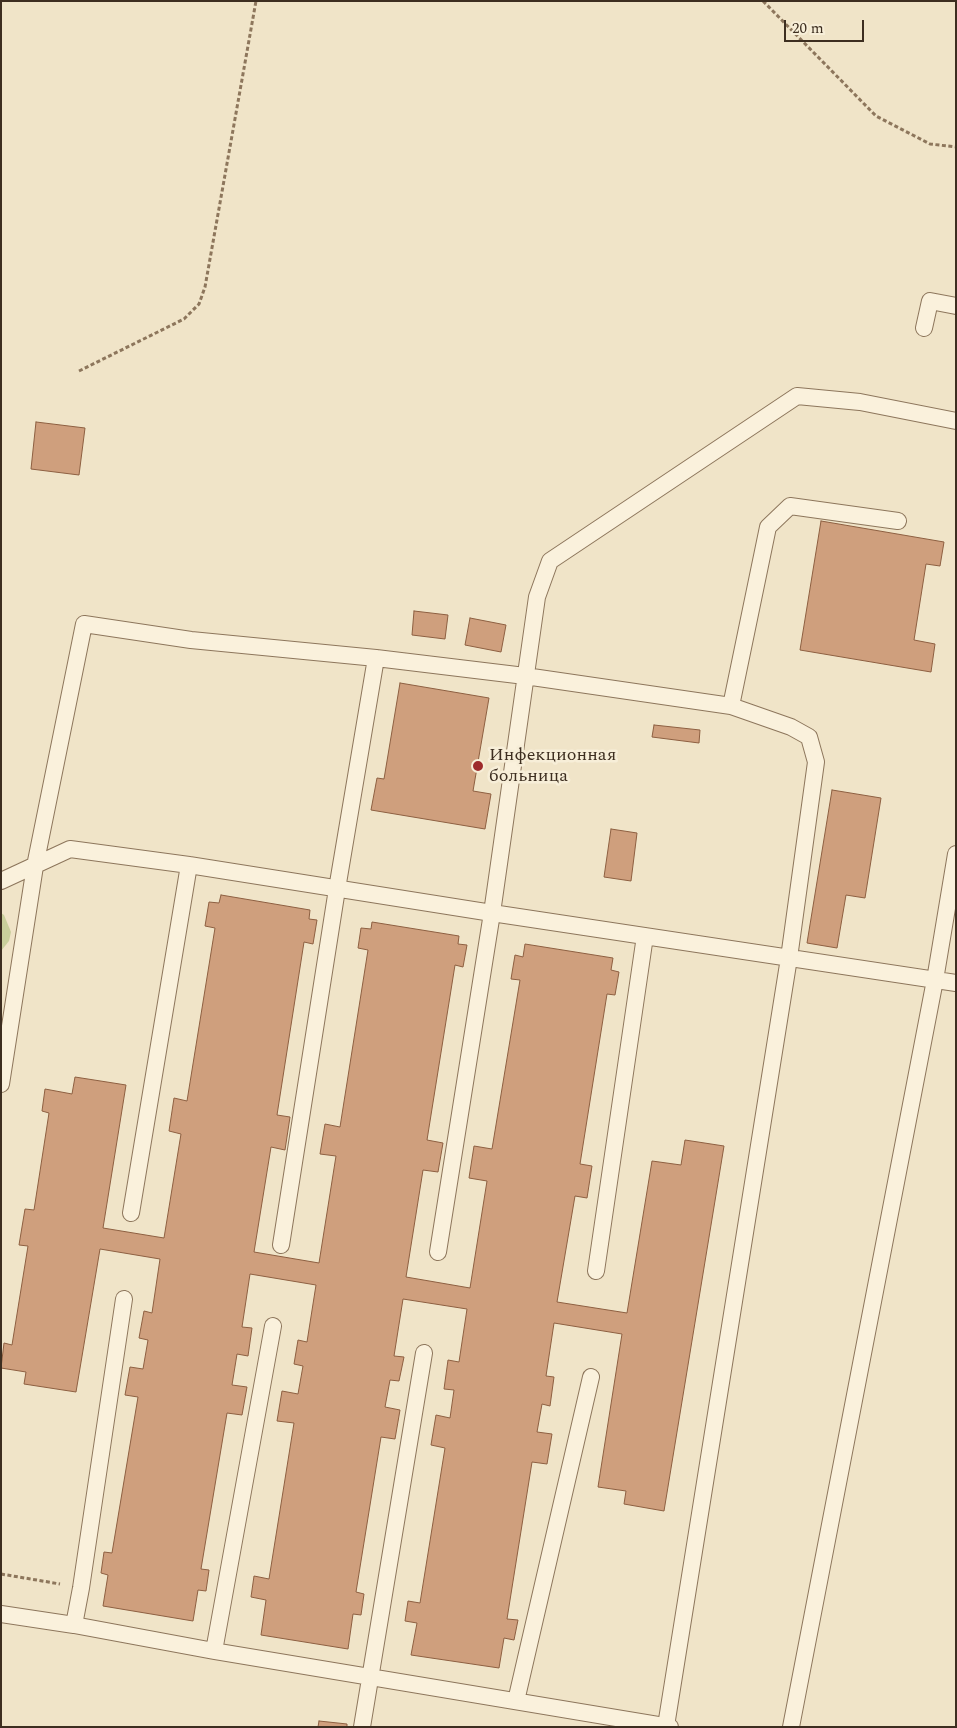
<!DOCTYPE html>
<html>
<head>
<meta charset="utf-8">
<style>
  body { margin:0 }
  #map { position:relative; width:957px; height:1728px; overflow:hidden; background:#f0e4c8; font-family:Spectral,serif }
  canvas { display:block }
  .frame { position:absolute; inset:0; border:2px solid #3d2e20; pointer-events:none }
  .scale { position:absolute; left:784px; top:20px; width:80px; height:22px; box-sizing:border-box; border:2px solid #3d2e20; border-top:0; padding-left:6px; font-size:15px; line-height:18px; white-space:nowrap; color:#3d2e20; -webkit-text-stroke:4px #f7eed8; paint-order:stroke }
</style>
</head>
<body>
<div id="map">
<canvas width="957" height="1728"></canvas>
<div class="frame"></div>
<div class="scale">20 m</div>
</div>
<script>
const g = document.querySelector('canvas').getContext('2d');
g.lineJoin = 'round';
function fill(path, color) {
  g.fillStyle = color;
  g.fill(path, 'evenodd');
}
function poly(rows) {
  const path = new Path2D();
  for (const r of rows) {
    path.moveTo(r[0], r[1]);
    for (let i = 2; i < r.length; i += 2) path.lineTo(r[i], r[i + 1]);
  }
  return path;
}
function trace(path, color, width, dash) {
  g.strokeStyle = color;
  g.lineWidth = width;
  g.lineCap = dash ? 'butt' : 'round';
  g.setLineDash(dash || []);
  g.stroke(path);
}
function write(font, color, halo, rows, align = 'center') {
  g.font = font + ' Spectral,serif';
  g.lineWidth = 5;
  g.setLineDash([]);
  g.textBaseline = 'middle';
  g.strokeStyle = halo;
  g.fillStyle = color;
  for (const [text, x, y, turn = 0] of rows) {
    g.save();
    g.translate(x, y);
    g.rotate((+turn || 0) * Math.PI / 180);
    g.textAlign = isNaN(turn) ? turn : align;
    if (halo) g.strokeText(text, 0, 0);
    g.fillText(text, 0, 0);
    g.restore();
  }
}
fill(poly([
  [1,913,4,915,11,932,9,941,1,951]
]), '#c9cf9b');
const building = poly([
  [36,422,85,428,79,475,31,469,36,422],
  [821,521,944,542,940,566,926,564,914,640,935,644,931,672,800,650,821,521],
  [414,611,448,615,445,639,412,635,414,611],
  [470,618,506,625,501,652,465,645,470,618],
  [400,683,489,698,473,791,491,794,485,829,371,810,377,778,384,779,400,683],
  [654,725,700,730,699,743,652,737,654,725],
  [832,790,881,798,865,898,846,895,837,948,807,943,832,790],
  [611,829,637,833,631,881,604,877,611,829],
  [221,895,310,910,309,919,317,920,313,944,304,942,277,1115,290,1117,285,1150,271,1147,254,1252,319,1263,336,1156,320,1154,325,1124,340,1127,368,950,358,948,361,928,371,929,372,922,459,936,458,944,467,945,463,967,455,965,427,1140,443,1143,438,1172,423,1170,406,1277,470,1288,487,1181,469,1178,474,1146,492,1149,520,980,511,979,515,955,523,957,525,944,613,958,611,970,619,972,615,995,607,994,580,1164,592,1166,587,1198,575,1196,557,1302,627,1313,652,1161,681,1165,685,1140,724,1146,664,1511,624,1504,626,1491,598,1487,622,1334,554,1323,546,1376,554,1377,550,1406,542,1404,537,1432,552,1434,547,1464,532,1462,507,1619,518,1620,514,1640,504,1638,499,1668,411,1655,417,1623,405,1621,408,1601,420,1603,445,1448,431,1445,436,1415,450,1418,454,1390,444,1389,448,1360,459,1362,467,1309,403,1299,394,1356,404,1357,399,1381,390,1380,385,1407,400,1410,395,1439,381,1437,356,1592,364,1594,361,1615,353,1614,348,1649,261,1635,266,1600,251,1597,254,1576,269,1579,294,1423,277,1421,282,1391,298,1394,303,1366,294,1364,298,1340,307,1342,316,1285,250,1274,242,1327,252,1328,248,1356,237,1354,232,1385,247,1387,242,1415,227,1413,201,1569,209,1570,206,1591,198,1590,193,1621,103,1606,108,1575,101,1573,104,1552,112,1553,138,1397,125,1395,130,1367,143,1369,148,1340,139,1338,144,1311,152,1313,160,1259,100,1249,76,1392,24,1384,26,1372,1,1368,4,1343,12,1345,28,1246,19,1245,25,1209,34,1210,49,1113,42,1111,45,1089,72,1094,75,1077,126,1085,103,1228,164,1238,181,1134,169,1131,174,1098,187,1101,215,928,205,926,209,902,219,903,221,895],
  [319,1721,347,1724,347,1727,318,1727,319,1721]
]);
fill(building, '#cf9f7d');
trace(building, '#8d5f41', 1);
const service = poly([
  [924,328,930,301,956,306],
  [731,706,768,527,790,506,898,521],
  [1,881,70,849,189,865,492,913,956,983],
  [1,1084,35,866,84,624,191,640,376,658,525,676,731,706,791,727,809,737,816,762,789,958,666,1726],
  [131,1213,189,865],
  [281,1245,337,889,376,658],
  [438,1252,492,913,537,597,550,561,797,396,860,402,956,421],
  [596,1271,645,936],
  [1,1614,74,1625,214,1651,670,1727],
  [74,1625,81,1588,124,1299],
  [214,1651,273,1326],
  [516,1701,591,1377],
  [362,1727,424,1353],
  [791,1727,935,980,956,854]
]);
trace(service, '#8d765c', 18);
trace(poly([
  [763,1,876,116,930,144,956,147],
  [79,371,184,319,199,304,205,287,256,1],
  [1,1574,60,1584]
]), '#8d765c', 3, [4, 2.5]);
trace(service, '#faf1dc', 16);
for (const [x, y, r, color] of [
  [478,766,6,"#9e2a2b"]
]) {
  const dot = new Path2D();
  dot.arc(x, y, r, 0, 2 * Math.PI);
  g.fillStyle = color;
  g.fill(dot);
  trace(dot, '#f7eed8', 2);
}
write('18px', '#3d2e20', '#f7eed8', [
  ["Инфекционная",489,756],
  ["больница",489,777]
], 'left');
</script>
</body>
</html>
